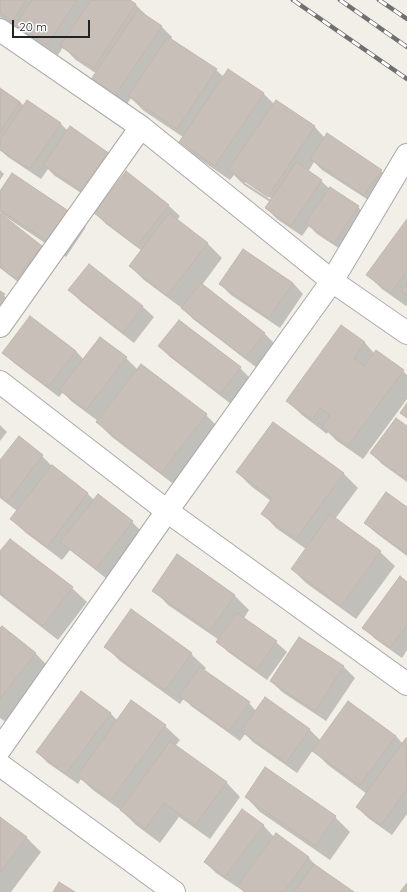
<!DOCTYPE html>
<html>
<head>
<meta charset="utf-8">
<style>
  body { margin:0 }
  #map { position:relative; width:407px; height:892px; overflow:hidden; background:#f2efe9; font-family:Quicksand,sans-serif }
  canvas { display:block }
  .scale { position:absolute; left:12px; top:20px; width:78px; height:18px; box-sizing:border-box; border:2px solid #222; border-top:0; padding-left:5px; font-size:12px; line-height:14px; white-space:nowrap; color:#222; -webkit-text-stroke:3px #fff; paint-order:stroke }
</style>
</head>
<body>
<div id="map">
<canvas width="407" height="892"></canvas>
<div class="scale">20 m</div>
</div>
<script>
const g = document.querySelector('canvas').getContext('2d');
g.lineJoin = 'round';
function fill(path, color) {
  g.fillStyle = color;
  g.fill(path, 'evenodd');
}
function poly(rows) {
  const path = new Path2D();
  for (const r of rows) {
    path.moveTo(r[0], r[1]);
    for (let i = 2; i < r.length; i += 2) path.lineTo(r[i], r[i + 1]);
  }
  return path;
}
function trace(path, color, width, dash) {
  g.strokeStyle = color;
  g.lineWidth = width;
  g.lineCap = dash ? 'butt' : 'round';
  g.setLineDash(dash || []);
  g.stroke(path);
}
fill(poly([
  [0,0,129,0,136,5,150,19,162,27,172,37,171,40,216,70,224,77,264,94,274,104,314,126,325,138,381,171,392,181,376,205,322,170,314,162,308,172,321,181,330,189,358,207,369,218,346,253,317,234,309,226,302,236,277,219,266,208,270,202,244,185,234,175,230,180,195,156,180,142,183,137,144,111,131,98,125,107,102,92,97,74,76,60,63,47,58,55,0,17],
  [245,180,272,199,271,200,245,183],
  [0,89,20,102,24,106,60,123,68,131,95,202,55,176,48,169,41,179,8,157,0,150],
  [0,170,4,174,0,180],
  [126,173,169,206,180,216,177,220,208,244,222,258,202,285,265,334,275,344,257,368,193,319,183,309,144,280,130,266,142,251,106,224,95,213],
  [0,193,75,217,86,227,66,257,3,215,0,212],
  [0,215,41,246,52,257,27,289,0,268],
  [407,221,407,305,406,306,382,289,368,275],
  [89,265,143,307,154,317,134,343,80,301,70,290],
  [293,283,303,294,280,328,231,295,220,284],
  [0,292,15,306,0,325],
  [341,327,365,343,374,353,403,371,407,375,407,399,363,459,337,441,328,432,327,434,302,415,287,401],
  [159,346,240,368,251,379,231,404,170,357],
  [76,351,84,360,126,358,138,370,206,415,220,429,176,486,112,437,97,422,98,421,71,401,63,392,59,397,14,363,4,353],
  [0,425,7,432,0,441],
  [407,427,407,482,382,464,371,453],
  [19,438,42,456,53,467,88,494,94,500,132,522,143,533,107,579,70,550,62,560,26,533,11,519,17,511,0,498,0,462],
  [237,472,343,473,358,488,335,519,380,552,395,566,356,619,306,583,292,569,306,549,276,528,262,513,271,501,252,487],
  [407,509,407,556,376,533,365,523],
  [10,540,72,588,87,602,58,640,0,595,0,553],
  [178,556,235,596,249,610,244,618,276,642,287,652,267,680,228,652,218,642,219,640,168,605,154,590],
  [407,583,407,650,402,658,374,638,364,627],
  [0,630,35,653,50,668,7,723,0,718],
  [300,638,344,667,355,678,326,721,282,692,271,681],
  [106,647,191,654,206,668,204,671,249,703,256,711,309,729,321,741,396,736,403,744,407,739,407,814,392,835,368,818,357,807,367,794,328,765,313,750,297,773,253,742,245,734,240,741,191,706,184,698,180,704,120,661],
  [110,713,118,721,165,726,180,740,175,746,226,782,240,797,210,839,179,817,160,843,136,825,122,811,93,790,81,779,78,784,48,763,37,752],
  [266,769,335,817,350,832,330,860,260,812,246,797],
  [0,819,26,837,41,852,11,892,0,892],
  [263,825,274,837,276,835,309,858,318,868,352,892,244,892,238,886,237,887,216,873,205,862]
]), '#0003');
const building = poly([
  [0,0,26,0,12,21,0,13,0,0],
  [32,0,77,0,47,45,16,24,32,0],
  [91,0,130,0,136,4,94,68,60,46,91,0],
  [138,10,162,26,114,97,90,81,138,10],
  [168,37,217,69,177,129,128,96,168,37],
  [228,69,264,93,215,166,179,142,228,69],
  [0,88,20,102,0,132,0,88],
  [27,100,61,123,30,169,0,150,0,140,27,100],
  [276,100,315,126,268,197,228,170,276,100],
  [70,126,110,154,84,192,43,165,70,126],
  [327,133,382,170,364,195,310,159,327,133],
  [296,162,322,180,291,226,265,208,296,162],
  [126,171,169,205,137,246,94,213,126,171],
  [12,173,76,216,55,246,0,210,0,191,12,173],
  [330,187,359,206,334,243,305,223,330,187],
  [0,213,42,246,16,279,0,267,0,213],
  [169,213,208,243,167,296,129,266,169,213],
  [407,219,407,271,391,293,366,275,407,219],
  [243,249,293,283,269,318,219,284,243,249],
  [89,264,143,306,123,333,68,290,89,264],
  [201,283,265,333,245,358,181,308,201,283],
  [407,283,407,296,401,291,407,283],
  [0,291,5,294,0,300,0,291],
  [30,316,76,351,48,387,2,353,30,316],
  [179,320,241,367,220,394,158,346,179,320],
  [341,325,365,342,354,358,364,366,376,350,404,370,348,446,322,427,330,415,320,408,312,420,286,401,341,325],
  [100,337,127,357,86,410,59,390,100,337],
  [141,364,207,414,161,473,96,422,141,364],
  [407,403,407,418,400,413,407,403],
  [396,418,407,426,407,474,404,478,370,453,396,418],
  [273,422,344,473,296,539,261,514,272,498,236,472,273,422],
  [19,436,43,455,7,502,0,496,0,460,19,436],
  [52,465,88,493,47,547,10,519,52,465],
  [386,492,407,507,407,554,364,523,386,492],
  [98,494,133,521,96,569,60,542,98,494],
  [330,514,381,551,341,606,291,569,330,514],
  [10,539,73,587,43,626,0,593,0,551,10,539],
  [177,554,235,595,210,631,152,591,177,554],
  [400,576,407,582,407,625,390,648,362,628,400,576],
  [131,609,192,653,165,690,104,647,131,609],
  [237,613,277,641,256,670,216,642,237,613],
  [2,626,36,653,0,699,0,628,2,626],
  [299,637,344,666,315,711,270,681,299,637],
  [200,667,250,702,229,731,179,696,200,667],
  [81,691,111,713,66,774,36,752,81,691],
  [265,697,310,729,286,763,241,731,265,697],
  [131,700,166,725,111,800,77,776,131,700],
  [348,701,396,736,360,785,312,751,348,701],
  [406,738,407,789,381,825,356,807,406,738],
  [170,741,227,782,195,825,164,803,145,829,120,810,170,741],
  [265,767,336,816,315,846,245,797,265,767],
  [242,809,264,825,225,877,204,862,242,809],
  [0,817,27,837,0,873,0,817],
  [276,833,309,857,284,892,245,892,237,886,276,833],
  [314,864,354,892,294,892,314,864],
  [59,882,75,892,53,892,59,882],
  [407,883,407,892,400,892,407,883]
]);
fill(building, '#c7bfb8');
trace(building, '#c4b6ab', 1);
const minor = poly([
  [0,30,141,127,332,281,407,333],
  [0,326,141,127],
  [0,382,167,511,407,684],
  [0,749,167,511,332,281,407,155]
]);
const tertiary = poly([
  [0,765,174,892]
]);
trace(minor, '#a9a9a9', 24);
trace(tertiary, '#a9a9a9', 24);
trace(minor, '#fff', 22);
trace(tertiary, '#fff', 22);
const rail = poly([
  [293,0,407,79],
  [340,0,407,47],
  [379,0,407,19]
]);
trace(rail, '#707070', 4.5);
trace(rail, '#fff', 3, [9]);
</script>
</body>
</html>
